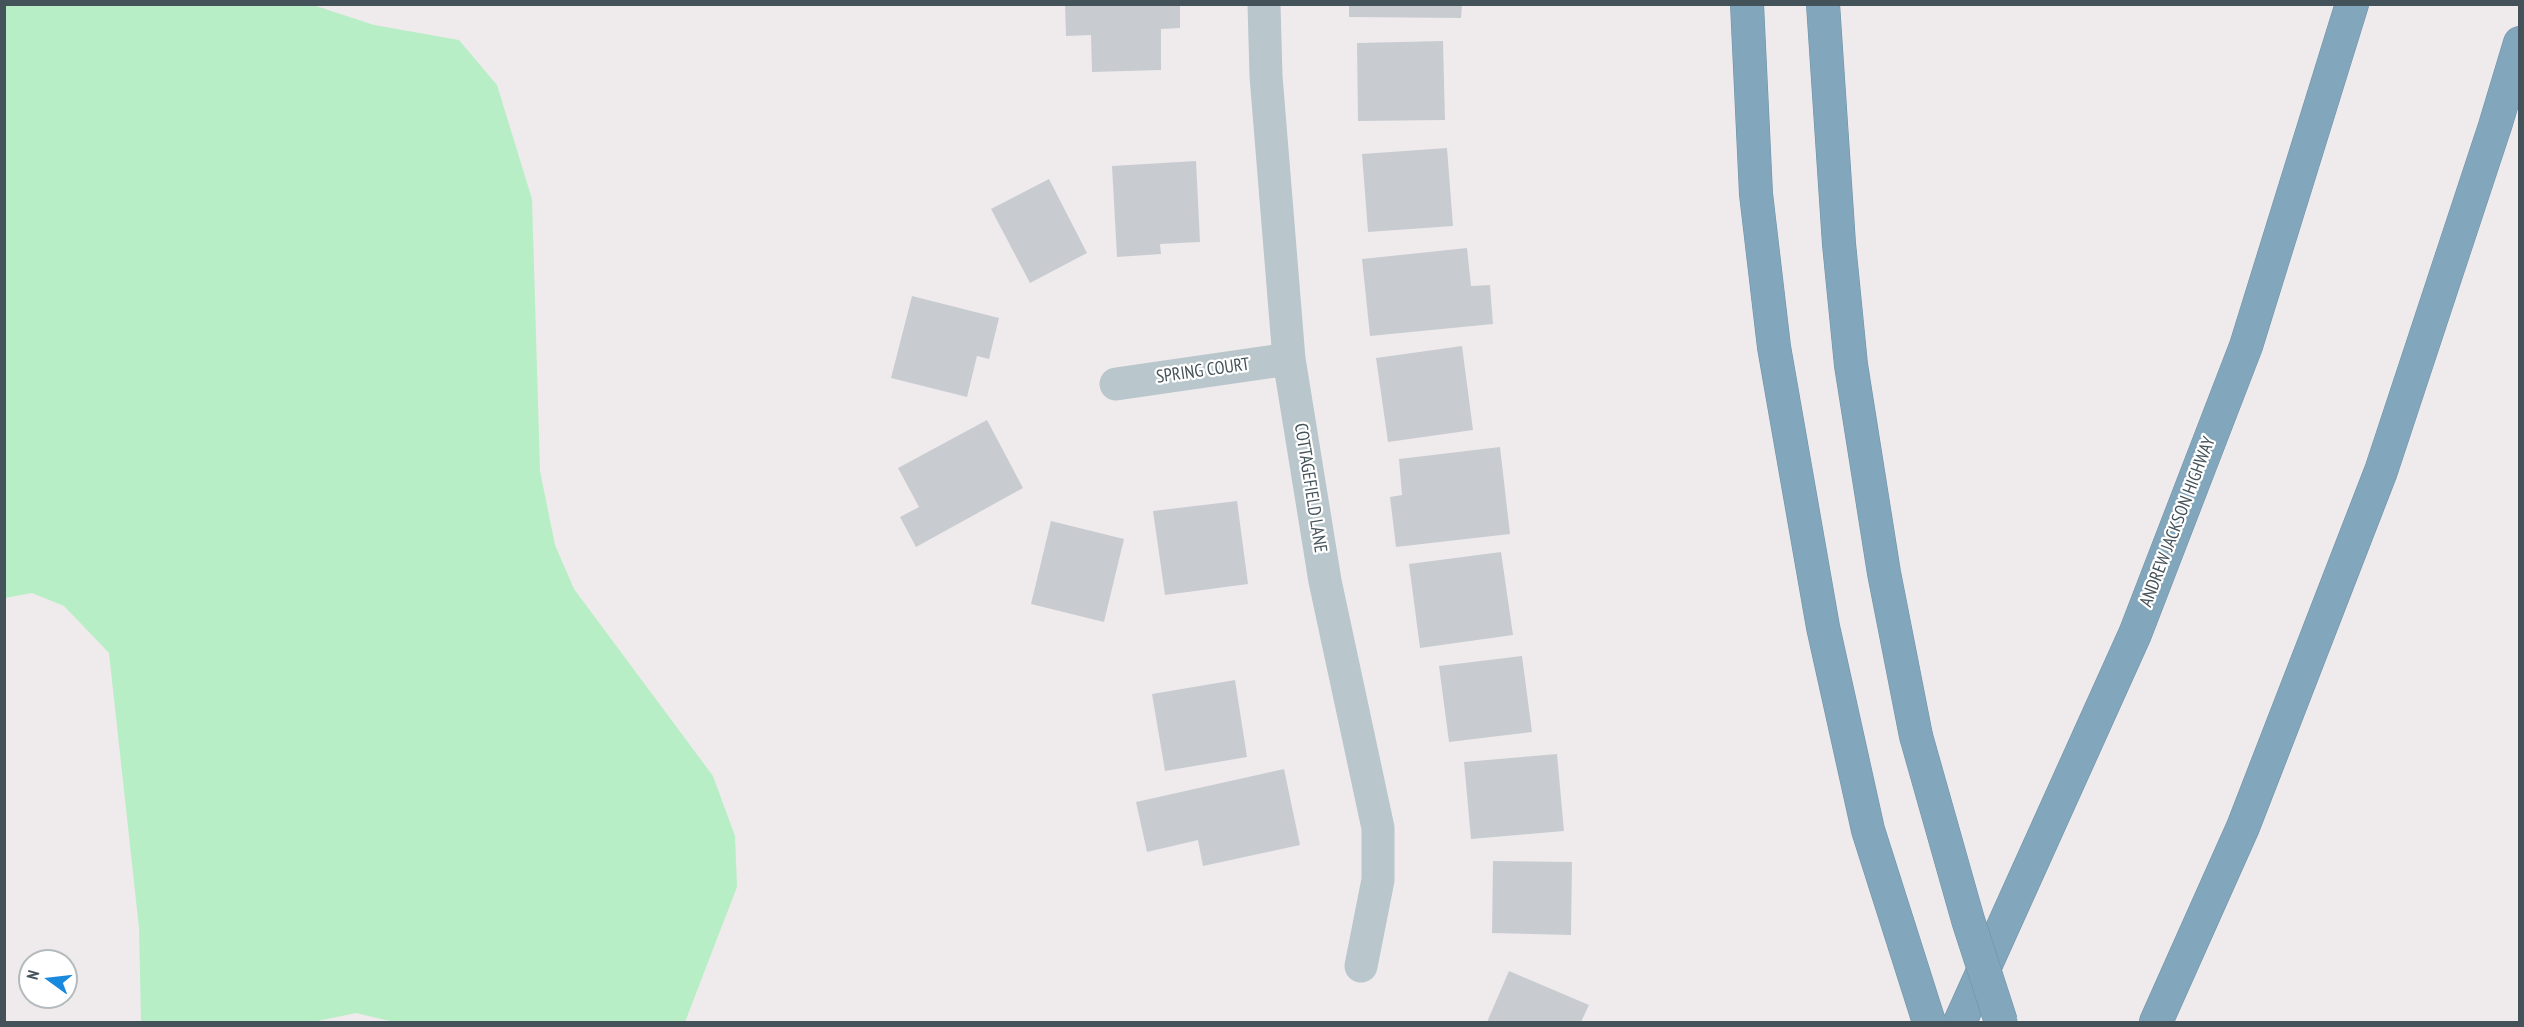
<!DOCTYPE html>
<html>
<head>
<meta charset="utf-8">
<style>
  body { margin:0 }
  #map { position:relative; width:2524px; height:1027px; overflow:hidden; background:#efebec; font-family:"PT Sans Narrow",sans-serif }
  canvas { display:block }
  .frame { position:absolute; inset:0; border:6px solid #445259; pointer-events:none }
  .north { position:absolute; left:18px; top:949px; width:60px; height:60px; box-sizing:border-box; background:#fff; border:2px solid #b4babd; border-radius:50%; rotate:285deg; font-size:16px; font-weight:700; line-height:24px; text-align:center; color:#445259 }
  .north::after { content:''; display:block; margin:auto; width:21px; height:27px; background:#1889dc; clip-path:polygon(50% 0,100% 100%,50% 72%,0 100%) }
</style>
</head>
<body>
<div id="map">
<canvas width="2524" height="1027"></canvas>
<div class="frame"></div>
<div class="north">N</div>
</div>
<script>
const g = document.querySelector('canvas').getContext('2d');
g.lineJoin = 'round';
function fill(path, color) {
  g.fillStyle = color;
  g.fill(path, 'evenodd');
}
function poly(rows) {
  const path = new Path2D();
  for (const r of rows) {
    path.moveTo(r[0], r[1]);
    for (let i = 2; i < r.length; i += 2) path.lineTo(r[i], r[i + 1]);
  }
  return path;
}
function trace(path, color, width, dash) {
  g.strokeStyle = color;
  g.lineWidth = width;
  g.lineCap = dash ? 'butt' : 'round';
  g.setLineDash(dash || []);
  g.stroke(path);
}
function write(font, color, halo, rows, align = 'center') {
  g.font = font + ' "PT Sans Narrow",sans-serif';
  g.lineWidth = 4.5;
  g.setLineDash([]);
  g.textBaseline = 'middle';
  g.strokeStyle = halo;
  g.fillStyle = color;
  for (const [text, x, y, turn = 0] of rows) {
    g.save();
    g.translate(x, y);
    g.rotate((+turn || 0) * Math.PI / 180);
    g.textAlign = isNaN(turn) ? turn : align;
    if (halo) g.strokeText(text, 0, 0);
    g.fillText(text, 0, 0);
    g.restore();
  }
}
fill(poly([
  [5,4,313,5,374,25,459,40,497,85,532,199,540,471,555,545,574,589,713,776,735,836,737,887,685,1022,394,1022,356,1013,313,1022,141,1022,139,928,109,653,64,606,32,593,5,598]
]), '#b8eec5');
fill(poly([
  [1065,4,1180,4,1180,28,1161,29,1161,70,1092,72,1091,35,1066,36],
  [1349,4,1462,4,1461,18,1349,17],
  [1443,41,1445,120,1358,121,1357,43],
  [1447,148,1453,226,1368,232,1362,154],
  [1196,161,1200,242,1160,244,1161,254,1117,257,1112,166],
  [1049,179,1087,253,1030,283,991,209],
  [1467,248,1471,286,1490,285,1493,324,1370,336,1362,259],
  [912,296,999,318,989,359,977,356,967,397,891,378],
  [1462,346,1473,430,1388,442,1376,358],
  [987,420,1023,488,916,547,900,517,919,507,898,468],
  [1500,447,1510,534,1396,547,1390,497,1402,495,1399,459],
  [1237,501,1248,584,1165,595,1153,511],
  [1051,521,1124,539,1104,622,1031,604],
  [1501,552,1513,635,1420,648,1409,564],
  [1522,656,1532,732,1449,742,1439,666],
  [1235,680,1247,757,1165,771,1152,694],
  [1557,754,1564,831,1471,839,1464,762],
  [1284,769,1300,845,1203,866,1198,840,1147,852,1136,802],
  [1493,861,1572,862,1571,935,1492,933],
  [1509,971,1589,1005,1581,1022,1487,1022]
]), '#c8ccd1');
const highway = poly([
  [1747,4,1756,194,1774,347,1823,627,1868,830,1929,1022],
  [1823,4,1839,244,1851,365,1884,573,1916,736],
  [1960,1022,2135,634,2246,346,2352,4],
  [2156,1022,2243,827,2381,471,2495,126,2520,43]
]);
trace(highway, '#6e91a7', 34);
trace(poly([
  [1264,4,1266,76,1289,359,1325,581,1378,828,1378,880,1361,966],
  [1116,384,1289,359]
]), '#b9c6cb', 33);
trace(highway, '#82a6bc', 33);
const highwayBridge = poly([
  [1916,736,1968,920,2001,1022]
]);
trace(highwayBridge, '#6e91a7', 34, []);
trace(highwayBridge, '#82a6bc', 33);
write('18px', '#445259', '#fff', [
  ["SPRING COURT",1203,371,-8],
  ["COTTAGEFIELD LANE",1310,488,81],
  ["ANDREW JACKSON HIGHWAY",2178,522,-69]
]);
</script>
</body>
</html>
